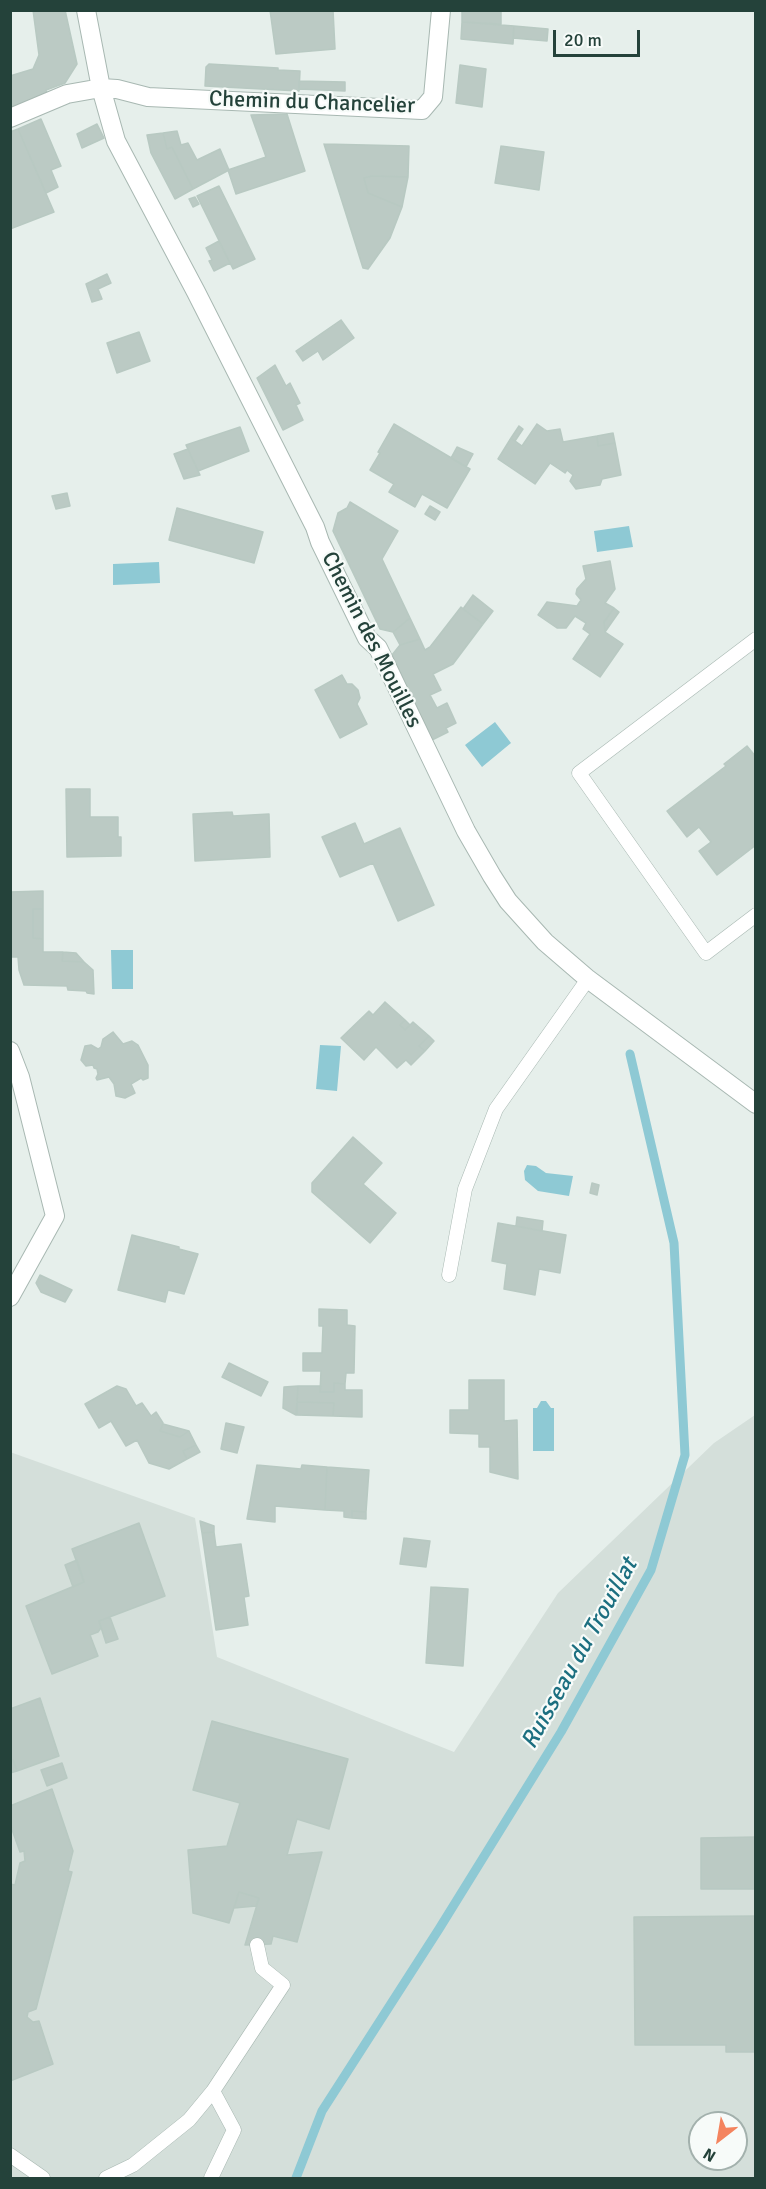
<!DOCTYPE html>
<html>
<head>
<meta charset="utf-8">
<style>
  body { margin:0 }
  #map { position:relative; width:766px; height:2189px; overflow:hidden; background:#e6efeb; font-family:Signika,sans-serif }
  canvas { display:block }
  .frame { position:absolute; inset:0; border:12px solid #24423a; pointer-events:none }
  .north { position:absolute; left:688px; top:2111px; width:60px; height:60px; box-sizing:border-box; background:#f7fbf9; border:2px solid #a3b1ad; border-radius:50%; rotate:211deg; font-size:16px; font-weight:700; line-height:24px; text-align:center; color:#24423a }
  .north::after { content:''; display:block; margin:auto; width:21px; height:27px; background:#f4845f; clip-path:polygon(50% 0,100% 100%,50% 72%,0 100%) }
  .scale { position:absolute; left:553px; top:30px; width:87px; height:27px; box-sizing:border-box; border:3px solid #24423a; border-top:0; padding-left:8px; font-size:18px; line-height:21px; white-space:nowrap; color:#24423a; -webkit-text-stroke:4px #f7fbf9; paint-order:stroke }
</style>
</head>
<body>
<div id="map">
<canvas width="766" height="2189"></canvas>
<div class="frame"></div>
<div class="north">N</div>
<div class="scale">20 m</div>
</div>
<script>
const g = document.querySelector('canvas').getContext('2d');
g.lineJoin = 'round';
function fill(path, color) {
  g.fillStyle = color;
  g.fill(path, 'evenodd');
}
function poly(rows) {
  const path = new Path2D();
  for (const r of rows) {
    path.moveTo(r[0], r[1]);
    for (let i = 2; i < r.length; i += 2) path.lineTo(r[i], r[i + 1]);
  }
  return path;
}
function trace(path, color, width, dash) {
  g.strokeStyle = color;
  g.lineWidth = width;
  g.lineCap = dash ? 'butt' : 'round';
  g.setLineDash(dash || []);
  g.stroke(path);
}
function write(font, color, halo, rows, align = 'center') {
  g.font = font + ' Signika,sans-serif';
  g.lineWidth = 4.5;
  g.setLineDash([]);
  g.textBaseline = 'middle';
  g.strokeStyle = halo;
  g.fillStyle = color;
  for (const [text, x, y, turn = 0] of rows) {
    g.save();
    g.translate(x, y);
    g.rotate((+turn || 0) * Math.PI / 180);
    g.textAlign = isNaN(turn) ? turn : align;
    if (halo) g.strokeText(text, 0, 0);
    g.fillText(text, 0, 0);
    g.restore();
  }
}
fill(poly([
  [755,1415,755,2178,11,2178,10,1452,195,1518,217,1657,454,1752,558,1593,714,1443],
  [700,2123,736,2123,736,2159,700,2159]
]), '#d4dfda');
fill(poly([
  [629,526,633,547,597,552,594,531],
  [159,562,160,583,113,585,113,564],
  [495,722,511,743,482,767,465,745],
  [111,950,133,950,133,989,112,989],
  [320,1045,341,1046,337,1091,316,1089],
  [527,1165,536,1166,546,1173,573,1176,569,1196,538,1191,525,1180,524,1171],
  [541,1401,546,1401,551,1408,554,1408,554,1451,533,1451,533,1408,537,1408]
]), '#8ec9d4');
trace(poly([
  [296,2178,322,2111,439,1929,561,1732,651,1570,685,1455,674,1243,630,1054]
]), '#8ec9d4', 9);
const building = poly([
  [33,10,65,10,77,64,65,83,46,90,48,95,10,107,10,76,33,69,39,55,33,10],
  [270,10,333,10,335,49,276,54,270,10],
  [462,10,501,10,501,24,462,22,462,10],
  [462,22,514,26,513,44,461,39,462,22],
  [514,26,548,29,547,41,513,38,514,26],
  [209,64,278,68,278,70,300,71,299,91,205,86,206,67,209,64],
  [460,65,486,69,482,107,456,103,460,65],
  [299,81,345,82,345,91,299,89,299,81],
  [287,114,305,171,236,194,228,170,266,157,251,115,287,114],
  [41,119,61,166,51,170,58,187,46,193,18,129,41,119],
  [97,124,104,138,82,148,77,134,97,124],
  [18,129,54,212,10,229,10,132,18,129],
  [177,131,181,145,188,143,197,160,220,149,229,170,193,189,172,147,167,149,163,133,177,131],
  [163,133,167,149,172,147,193,189,175,199,151,153,147,135,163,133],
  [324,144,409,146,408,177,372,176,364,178,368,193,402,207,390,238,368,269,363,268,324,144],
  [501,146,544,152,539,190,495,183,501,146],
  [372,176,408,177,402,207,368,193,364,178,372,176],
  [219,186,255,259,233,269,197,196,219,186],
  [195,197,199,204,193,207,189,199,195,197],
  [219,241,230,263,214,271,209,261,212,260,206,248,219,241],
  [107,274,111,283,98,289,102,299,92,302,86,284,107,274],
  [341,320,354,338,323,360,318,351,303,361,296,351,341,320],
  [139,332,150,361,117,373,107,343,139,332],
  [275,365,286,386,290,383,300,403,296,405,303,420,283,430,257,378,275,365],
  [394,424,470,469,447,508,422,494,415,507,389,492,394,484,370,470,380,453,378,452,394,424],
  [537,424,547,431,560,429,563,442,597,436,598,446,615,443,621,475,602,479,600,485,576,489,570,481,573,475,567,470,565,473,550,463,535,484,498,459,511,438,522,446,537,424],
  [519,426,523,429,515,441,511,438,519,426],
  [240,427,249,451,198,471,186,445,240,427],
  [613,433,615,443,598,446,597,436,613,433],
  [457,447,473,454,466,467,451,458,457,447],
  [188,449,200,475,184,479,174,454,188,449],
  [67,493,70,506,56,509,52,496,67,493],
  [350,502,398,531,382,559,410,618,393,632,380,629,333,531,338,513,347,508,350,502],
  [430,506,440,512,435,520,425,514,430,506],
  [177,508,263,532,254,563,169,540,177,508],
  [610,561,615,589,605,603,614,608,604,622,605,632,623,644,600,677,573,659,590,634,583,629,586,623,575,616,566,628,557,628,538,615,547,602,577,606,581,600,576,594,577,589,586,579,583,566,610,561],
  [473,595,493,611,483,624,463,609,473,595],
  [461,607,483,624,453,664,433,674,441,690,430,695,437,708,447,703,456,723,446,728,448,732,432,740,392,655,400,645,420,639,425,650,430,647,461,607],
  [614,608,619,612,605,632,604,622,614,608],
  [410,618,420,639,400,645,393,632,410,618],
  [342,675,347,684,352,684,358,690,360,698,357,704,367,724,340,738,315,690,342,675],
  [747,746,756,757,756,845,717,875,699,851,711,842,699,827,687,837,667,811,726,766,724,764,747,746],
  [66,789,90,789,90,817,118,817,118,837,121,837,121,856,67,857,66,789],
  [232,812,233,816,269,814,270,857,195,861,193,814,232,812],
  [355,823,364,844,400,828,434,905,398,921,373,863,340,877,322,837,355,823],
  [43,891,43,909,33,909,33,938,43,939,43,952,63,952,62,961,84,962,93,970,94,994,87,993,86,991,68,990,67,986,24,985,19,970,18,957,11,957,10,892,43,891],
  [33,909,43,909,43,939,33,938,33,909],
  [63,952,76,953,84,962,62,961,63,952],
  [385,1002,405,1020,400,1025,405,1030,413,1022,429,1036,419,1046,425,1051,411,1065,406,1060,397,1068,376,1047,364,1060,341,1038,369,1011,373,1015,385,1002],
  [405,1020,410,1025,405,1030,400,1025,405,1020],
  [113,1032,123,1044,132,1041,138,1045,148,1065,148,1078,143,1080,141,1078,131,1084,135,1093,125,1098,116,1096,114,1084,109,1077,97,1080,96,1078,98,1074,97,1069,94,1068,93,1065,86,1066,81,1060,85,1046,91,1045,98,1049,101,1047,103,1039,113,1032],
  [429,1036,434,1041,425,1051,419,1046,429,1036],
  [353,1137,382,1163,363,1184,396,1213,370,1243,312,1192,312,1183,353,1137],
  [592,1183,599,1185,597,1195,590,1193,592,1183],
  [517,1217,543,1221,542,1231,516,1226,517,1217],
  [498,1223,566,1235,560,1273,539,1269,535,1295,504,1289,507,1264,492,1261,498,1223],
  [132,1235,179,1247,179,1249,198,1254,184,1294,168,1290,165,1302,118,1290,132,1235],
  [40,1275,72,1290,65,1302,41,1292,36,1283,40,1275],
  [319,1309,347,1310,347,1325,355,1326,354,1373,346,1373,345,1384,334,1383,334,1392,320,1392,321,1371,303,1371,303,1353,322,1353,323,1326,319,1326,319,1309],
  [229,1363,268,1382,261,1396,222,1377,229,1363],
  [469,1380,504,1380,504,1421,517,1420,518,1479,490,1472,490,1447,479,1447,479,1434,450,1433,450,1410,469,1410,469,1380],
  [334,1383,345,1384,345,1390,362,1390,362,1417,333,1416,334,1403,297,1402,298,1386,321,1386,320,1392,334,1392,334,1383],
  [117,1386,126,1389,136,1406,142,1403,151,1416,156,1412,163,1423,160,1431,180,1437,189,1431,196,1445,183,1451,187,1459,169,1469,149,1463,137,1440,126,1446,111,1421,99,1428,85,1404,117,1386],
  [298,1386,296,1415,283,1408,284,1387,298,1386],
  [297,1402,334,1403,333,1416,297,1415,297,1402],
  [226,1423,244,1427,237,1453,221,1449,226,1423],
  [163,1424,189,1431,180,1437,160,1431,163,1424],
  [196,1445,200,1452,187,1459,183,1451,196,1445],
  [257,1465,301,1469,302,1465,327,1467,325,1510,275,1506,275,1522,247,1519,257,1465],
  [327,1467,369,1470,366,1512,352,1511,352,1518,344,1517,344,1511,325,1510,327,1467],
  [352,1511,366,1512,366,1519,352,1518,352,1511],
  [200,1521,214,1526,214,1532,202,1533,200,1521],
  [139,1523,165,1596,99,1621,101,1628,98,1632,90,1635,98,1656,52,1674,26,1606,84,1582,72,1549,139,1523],
  [214,1532,216,1547,241,1544,249,1596,244,1597,248,1625,216,1630,202,1533,214,1532],
  [404,1538,430,1541,426,1567,400,1564,404,1538],
  [77,1560,84,1582,73,1587,65,1565,77,1560],
  [431,1587,468,1589,463,1666,426,1663,431,1587],
  [110,1617,118,1639,106,1643,99,1621,110,1617],
  [40,1698,59,1756,17,1771,13,1760,10,1761,10,1709,40,1698],
  [212,1721,348,1759,329,1829,297,1819,287,1855,322,1852,297,1942,273,1936,271,1944,245,1945,259,1898,239,1892,229,1923,193,1913,188,1850,227,1846,240,1803,193,1790,212,1721],
  [13,1760,17,1771,10,1773,10,1761,13,1760],
  [62,1763,67,1778,47,1786,41,1770,62,1763],
  [52,1789,73,1851,68,1871,72,1872,36,2009,28,2012,27,2017,33,2022,39,2021,53,2064,10,2081,10,1884,15,1885,20,1863,25,1861,24,1851,20,1852,10,1824,10,1806,52,1789],
  [756,1837,756,1889,701,1889,701,1838,756,1837],
  [239,1892,259,1898,256,1906,234,1908,239,1892],
  [756,1916,756,2052,726,2052,726,2045,635,2045,634,1917,756,1916]
]);
fill(building, '#bbcac4');
trace(building, '#b8c9c2', 1.5);
const service = poly([
  [756,639,579,773,706,953,756,915],
  [449,1275,465,1189,496,1109,588,979],
  [10,2155,43,2178],
  [106,2178,133,2165,189,2120,213,2091],
  [211,2178,234,2130,213,2091,283,1985,262,1968,257,1945]
]);
const minor = poly([
  [86,10,101,88,116,141,196,292,315,527,320,542,367,638,378,648,466,831,492,876,508,901,545,942,588,979,756,1104],
  [10,118,67,94,101,88,117,89,148,97,422,110,433,97,441,10],
  [10,1051,20,1077,55,1216,10,1297]
]);
trace(service, '#a8b8b2', 15);
trace(minor, '#a8b8b2', 20);
trace(service, '#fff', 14);
trace(minor, '#fff', 18);
write('22px', '#24423a', '#f7fbf9', [
  ["Chemin du Chancelier",312,103,2],
  ["Chemin des Mouilles",371,640,63]
]);
write('italic 24px', '#1c6f80', '#f7fbf9', [
  ["Ruisseau du Trouillat",580,1654,-61]
]);
</script>
</body>
</html>
